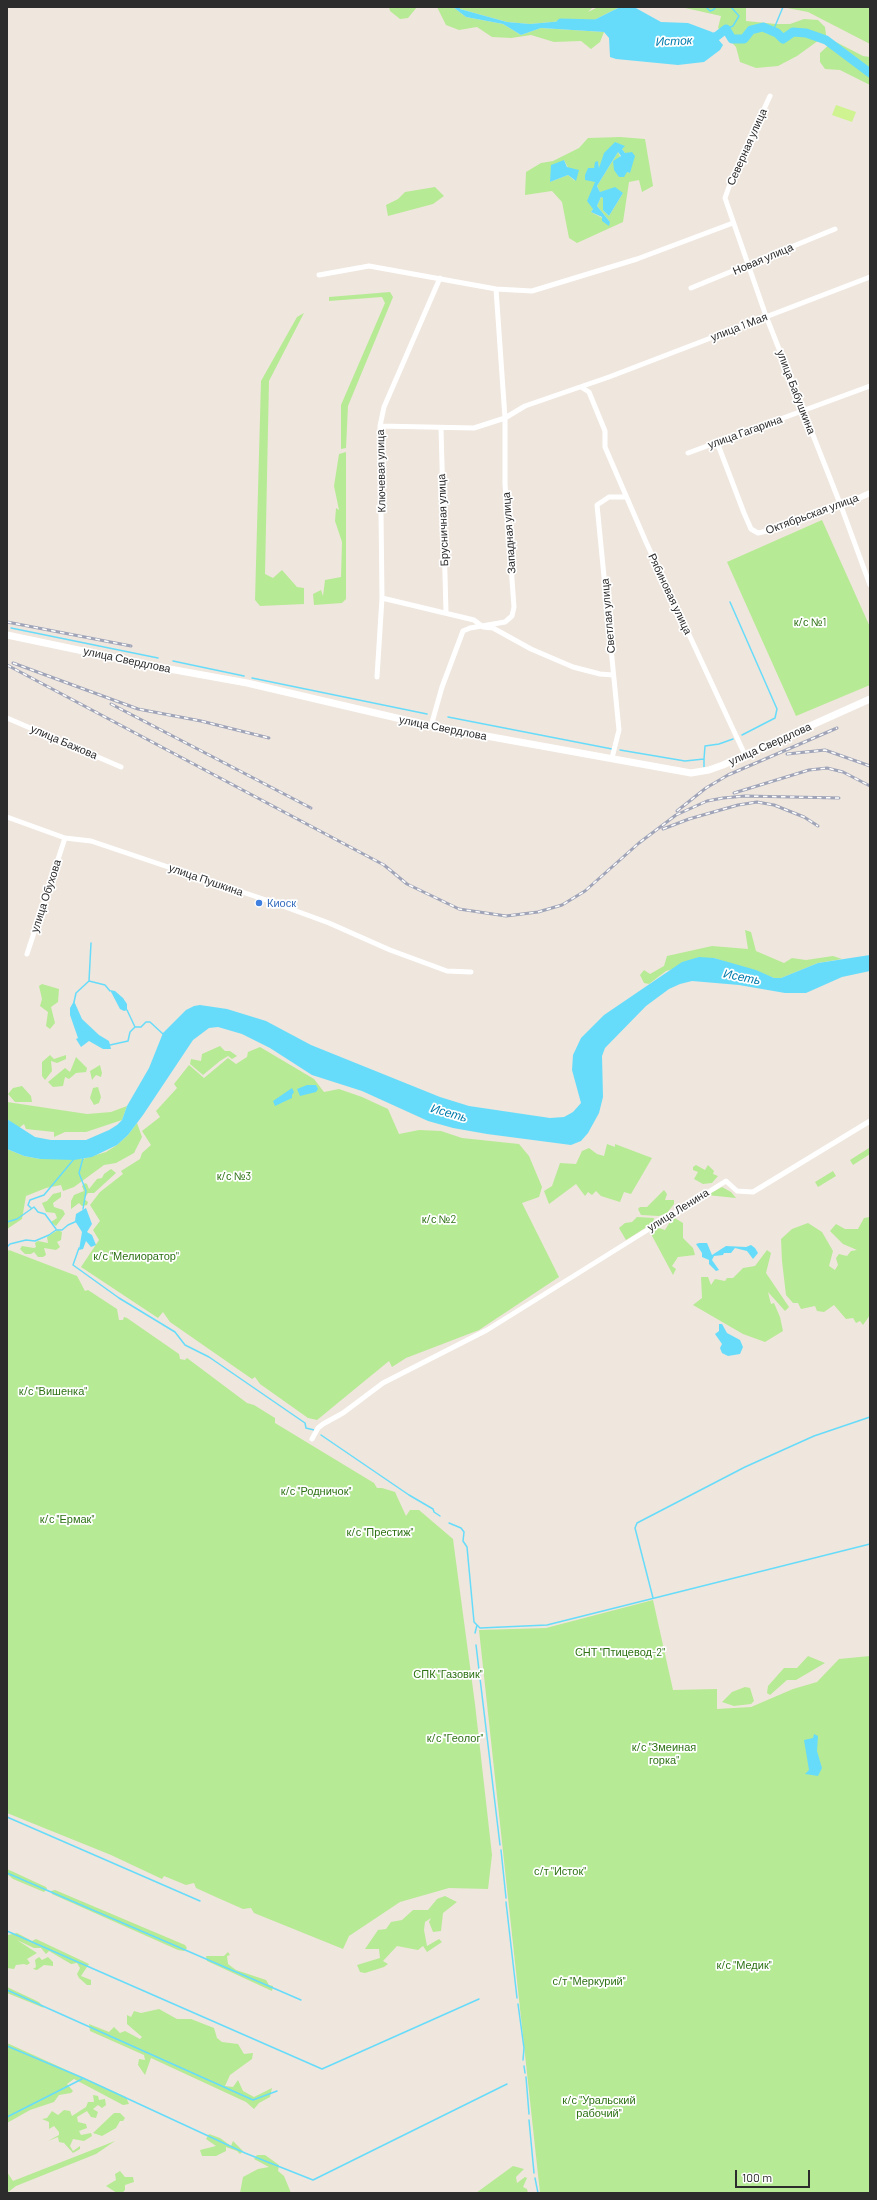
<!DOCTYPE html>
<html>
<head>
<meta charset="utf-8">
<style>
  body { margin:0 }
  #map { position:relative; width:877px; height:2200px; overflow:hidden; background:#efe6dd; font-family:Barlow,sans-serif }
  canvas { display:block }
  .frame { position:absolute; inset:0; border:8px solid #2c2c2c; pointer-events:none }
  .scale { position:absolute; left:735px; top:2170px; width:75px; height:18px; box-sizing:border-box; border:2px solid #2c2c2c; border-top:0; padding-left:5px; font-size:12px; line-height:14px; white-space:nowrap; color:#2c2c2c; -webkit-text-stroke:3px #fff; paint-order:stroke }
</style>
</head>
<body>
<div id="map">
<canvas width="877" height="2200"></canvas>
<div class="frame"></div>
<div class="scale">100 m</div>
</div>
<script>
const g = document.querySelector('canvas').getContext('2d');
g.lineJoin = 'round';
function fill(path, color) {
  g.fillStyle = color;
  g.fill(path, 'evenodd');
}
function poly(rows) {
  const path = new Path2D();
  for (const r of rows) {
    path.moveTo(r[0], r[1]);
    for (let i = 2; i < r.length; i += 2) path.lineTo(r[i], r[i + 1]);
  }
  return path;
}
function trace(path, color, width, dash) {
  g.strokeStyle = color;
  g.lineWidth = width;
  g.lineCap = dash ? 'butt' : 'round';
  g.setLineDash(dash || []);
  g.stroke(path);
}
function write(font, color, halo, rows, align = 'center') {
  g.font = font + ' Barlow,sans-serif';
  g.lineWidth = 3.5;
  g.setLineDash([]);
  g.textBaseline = 'middle';
  g.strokeStyle = halo;
  g.fillStyle = color;
  for (const [text, x, y, turn = 0] of rows) {
    g.save();
    g.translate(x, y);
    g.rotate((+turn || 0) * Math.PI / 180);
    g.textAlign = isNaN(turn) ? turn : align;
    if (halo) g.strokeText(text, 0, 0);
    g.fillText(text, 0, 0);
    g.restore();
  }
}
fill(poly([
  [389,7,417,7,408,18,400,19,390,11],
  [437,7,453,7,466,17,503,24,521,35,541,28,604,32,600,42,591,49,581,41,554,42,531,35,511,38,492,37,477,27,459,30,446,25],
  [460,7,593,7,588,12,598,7,620,7,584,25,563,21,530,24,507,22,460,9],
  [681,7,746,7,746,21,776,24,790,24,804,19,818,20,825,27,826,35,797,56,778,66,756,68,740,62,736,47,718,28,721,16],
  [782,7,870,7,870,44,808,12],
  [836,42,863,56,870,57,870,85,840,70,825,69,820,62,820,53,831,43],
  [620,137,645,139,653,186,642,192,639,180,629,182,623,222,577,243,569,238,562,202,552,191,525,195,526,172,541,163,553,161,579,148,588,138],
  [624,147,622,149,625,153,630,173,627,172,618,152,597,186,600,192,623,193,609,216,603,210,603,198,601,197,597,206,610,222,591,212,593,209,598,161,599,170],
  [564,160,575,181,568,175,550,182],
  [435,187,444,196,433,204,388,216,386,205,398,199,405,192],
  [390,292,393,297,348,406,346,448,341,449,341,405,385,303,382,297,329,301,329,297],
  [304,313,269,381,265,574,273,578,282,570,297,587,304,588,304,604,260,606,255,600,261,381,297,317],
  [346,452,346,599,342,603,314,605,313,594,321,590,323,596,325,580,341,577,342,542,335,521,336,508,339,510,334,486,339,454],
  [822,520,870,627,870,685,796,716,727,562],
  [745,930,751,932,756,951,784,963,792,958,806,960,833,956,842,959,818,963,781,978,774,978,714,958,666,971,649,984,644,983,640,975,644,970,650,974,664,966,667,956,712,946,748,949],
  [42,984,59,989,58,1002,51,1007,55,1023,50,1029,46,1026,48,1012,40,1006,42,999,39,986],
  [220,1046,225,1051,230,1051,237,1056,232,1059,228,1056,220,1061,203,1075,190,1064,191,1059,201,1061,202,1054],
  [260,1047,314,1079,324,1092,339,1089,362,1097,388,1109,399,1134,419,1130,441,1131,462,1138,519,1144,529,1156,542,1187,539,1197,522,1203,559,1277,479,1330,406,1358,392,1367,389,1361,317,1420,308,1418,260,1384,255,1377,252,1379,170,1322,163,1312,158,1318,81,1267,99,1240,93,1230,100,1221,90,1205,100,1192,123,1174,121,1171,140,1159,142,1153,151,1145,142,1131,160,1117,156,1111,177,1088,174,1084,189,1065,204,1078,228,1058,236,1064,247,1057,248,1052],
  [50,1055,54,1059,66,1055,66,1059,57,1063,51,1061,52,1071,45,1080,42,1076,42,1062],
  [76,1057,87,1068,86,1072,76,1073,69,1079,65,1077,63,1086,53,1087,48,1082,65,1068,70,1072],
  [100,1065,102,1073,101,1077,96,1075,92,1080,90,1071],
  [22,1086,31,1096,32,1102,15,1102,8,1094,13,1088],
  [98,1087,101,1097,99,1103,94,1105,90,1098,93,1088],
  [7,1102,87,1114,111,1112,127,1106,122,1120,86,1132,65,1132,54,1137,54,1132,26,1129,24,1124,19,1128,7,1119],
  [137,1123,142,1137,134,1153,116,1163,104,1165,74,1187,63,1191,61,1185,46,1188,26,1196,22,1219,7,1229,7,1149,24,1156,40,1159,83,1159,106,1152,117,1145,128,1135],
  [607,1144,615,1147,615,1144,652,1158,631,1194,624,1192,620,1202,601,1196,596,1191,592,1195,588,1192,585,1196,576,1184,549,1204,544,1191,552,1186,560,1163,576,1164,582,1151,589,1148,597,1154,604,1156],
  [869,1148,870,1154,853,1165,850,1160],
  [696,1165,705,1170,708,1165,714,1171,713,1174,718,1176,712,1183,703,1184,694,1179,698,1172,693,1170,693,1167],
  [111,1169,116,1173,94,1193,88,1193,84,1199,88,1202,87,1205,82,1206,79,1203,71,1209,71,1201,74,1195,84,1191,82,1186,85,1183,87,1184,89,1189,97,1179,102,1178,104,1174],
  [833,1171,836,1176,818,1187,815,1182],
  [722,1187,731,1192,736,1198,707,1195],
  [664,1190,667,1194,665,1200,674,1200,674,1204,667,1213,659,1216,641,1215,638,1209,640,1207,647,1207],
  [61,1192,61,1197,53,1203,54,1207,63,1210,65,1214,56,1226,51,1222,57,1218,55,1213,46,1212,42,1203,47,1201,53,1194],
  [637,1217,654,1218,653,1223,626,1240,619,1228,625,1223,632,1222],
  [673,1217,683,1223,683,1238,693,1248,695,1255,678,1257,672,1266,676,1269,673,1275,651,1234,656,1227,665,1230],
  [870,1217,870,1315,863,1325,860,1321,856,1323,853,1318,846,1319,834,1305,824,1312,817,1311,815,1306,801,1309,798,1303,793,1303,786,1295,782,1261,781,1239,792,1229,808,1223,822,1232,833,1251,829,1266,835,1270,838,1265,836,1258,839,1254,847,1256,851,1251,857,1250,843,1244,830,1231,836,1224,845,1229,858,1229,864,1218],
  [58,1230,62,1232,61,1240,57,1242,60,1247,56,1250,44,1248,46,1255,43,1257,38,1257,34,1252,31,1254,25,1254,20,1249,22,1246,34,1248,36,1247,35,1243,38,1241,48,1243,47,1237],
  [9,1250,77,1276,85,1291,88,1290,117,1309,119,1320,123,1320,124,1317,127,1318,179,1354,180,1359,185,1360,187,1358,247,1403,254,1405,275,1418,275,1423,374,1483,377,1488,382,1488,395,1492,406,1516,410,1510,419,1510,453,1539,475,1704,492,1855,488,1889,449,1888,400,1902,349,1936,343,1949,254,1913,251,1908,243,1909,218,1898,196,1888,194,1883,186,1885,164,1876,162,1879,111,1855,7,1813,7,1252],
  [767,1250,771,1253,766,1273,789,1307,785,1311,768,1292,771,1304,774,1303,780,1317,783,1331,765,1342,743,1334,693,1305,702,1298,701,1277,708,1277,711,1285,715,1279,725,1281,727,1278,733,1278,743,1268,755,1266],
  [653,1600,673,1690,717,1689,717,1709,751,1707,793,1689,817,1682,839,1659,870,1656,870,2193,540,2193,479,1630,546,1628],
  [808,1656,825,1663,796,1680,787,1680,770,1695,767,1693,768,1686,784,1668,797,1668],
  [745,1687,750,1688,754,1701,751,1704,734,1706,722,1702,732,1692],
  [7,1869,46,1887,47,1889,44,1892,13,1879,7,1874],
  [55,1890,185,1945,187,1948,184,1951,178,1950,52,1894,51,1891],
  [445,1896,457,1902,443,1913,441,1931,433,1932,429,1922,431,1918,425,1922,424,1930,427,1946,439,1939,442,1942,427,1952,423,1946,418,1950,397,1946,383,1961,388,1964,384,1967,365,1973,360,1972,357,1965,380,1958,379,1949,365,1949,378,1930,386,1929,391,1922,402,1920,413,1910,428,1910,437,1899],
  [17,1933,32,1941,36,1939,89,1964,81,1976,91,1980,91,1985,87,1985,79,1978,77,1974,80,1968,77,1963,71,1964,49,1951,46,1954,41,1948,34,1948,17,1940,37,1953,27,1959,30,1963,27,1965,24,1964,16,1965,14,1969,7,1968,8,1935],
  [228,1952,230,1955,227,1956,228,1964,236,1970,266,1980,269,1985,273,1986,272,1991,207,1961,206,1956,224,1956],
  [39,1957,42,1960,48,1957,53,1962,53,1966,44,1965,37,1970,33,1969,36,1967,35,1960],
  [7,1987,39,2002,44,2008,7,1993],
  [159,2009,177,2019,191,2019,214,2028,217,2038,222,2042,238,2044,244,2054,253,2053,252,2059,230,2075,225,2086,233,2087,238,2080,243,2091,254,2097,272,2088,270,2097,259,2103,254,2109,246,2102,151,2058,145,2075,138,2065,139,2059,145,2060,144,2055,90,2031,89,2024,109,2032,114,2027,120,2033,125,2031,140,2039,142,2037,127,2024,127,2015,131,2017,134,2011,141,2013],
  [7,2043,126,2097,129,2104,123,2105,74,2079,67,2084,73,2091,71,2093,59,2095,54,2102,30,2110,7,2123],
  [93,2095,98,2096,99,2100,105,2099,106,2105,102,2108,98,2105,93,2109,98,2112,96,2118,91,2117,87,2111,77,2117,78,2122,86,2124,87,2128,79,2131,81,2135,91,2133,92,2136,84,2141,73,2139,70,2146,73,2151,80,2146,80,2149,73,2153,64,2143,59,2142,58,2137,48,2141,59,2135,59,2132,54,2126,49,2129,49,2122,42,2119,47,2118,52,2111,58,2115,64,2110,70,2111,72,2116,86,2107,88,2102,94,2102],
  [114,2113,120,2113,125,2118,123,2121,120,2121,116,2128,102,2136,93,2133],
  [209,2134,220,2138,231,2146,233,2141,243,2151,240,2154,237,2151,226,2147,226,2151,216,2156,202,2156,200,2150,216,2146,206,2139],
  [115,2141,96,2154,16,2186,7,2193,7,2172,13,2181],
  [257,2155,265,2155,279,2165,278,2171,284,2176,291,2193,240,2193,243,2177,258,2169,269,2167,254,2159],
  [513,2166,524,2169,516,2177,517,2183,525,2177,527,2178,523,2187,527,2189,528,2193,476,2193],
  [120,2171,125,2177,133,2177,134,2182,125,2185,125,2190,122,2193,117,2193,106,2186,116,2180,115,2174]
]), '#b7ea95');
fill(poly([
  [836,105,856,112,852,122,832,115]
]), '#cff390');
fill(poly([
  [453,7,460,7,460,9,507,22,530,24,563,21,584,25,620,7,634,7,661,22,688,23,712,32,723,45,720,50,704,62,678,65,616,59,610,57,609,38,604,32,541,28,521,35,503,24,466,17],
  [615,142,625,146,622,149,625,153,632,152,635,156,630,173,627,172,624,177,619,177,614,170,613,161,621,156,618,152,597,186,600,192,615,187,623,193,609,216,603,210,603,198,601,197,597,206,610,222,609,226,602,221,602,217,591,212,593,209,587,201,595,182,585,180,585,175,588,168,594,168,595,162,598,161,599,168,604,153],
  [564,160,567,167,579,170,576,181,568,175,550,182,551,165],
  [870,955,870,971,842,977,806,993,785,993,739,985,692,981,680,984,669,989,646,1006,605,1048,602,1056,603,1097,599,1113,588,1133,581,1141,571,1145,487,1134,453,1128,428,1121,362,1091,312,1075,270,1048,242,1034,218,1027,209,1028,193,1040,143,1115,128,1135,117,1145,92,1157,74,1160,40,1159,24,1156,7,1149,7,1119,35,1137,51,1140,86,1140,109,1130,117,1125,122,1120,127,1106,149,1068,163,1033,186,1010,194,1006,200,1005,227,1009,266,1021,311,1045,440,1097,469,1106,550,1118,564,1117,573,1112,581,1103,572,1070,573,1055,581,1038,604,1015,682,962,699,957,714,958,756,970,774,978,781,978,818,963],
  [110,990,115,991,123,998,127,1004,127,1010,124,1011,120,1009],
  [74,1001,82,1019,99,1035,109,1041,111,1049,103,1049,89,1041,81,1047,76,1039,78,1038,70,1015,70,1008],
  [307,1085,316,1085,318,1089,316,1092,300,1096,297,1089],
  [292,1088,294,1092,292,1095,292,1098,275,1106,273,1101],
  [86,1208,92,1224,87,1232,92,1235,96,1245,91,1247,86,1241,83,1249,79,1250,82,1232,75,1221,76,1214],
  [699,1243,707,1243,712,1255,726,1246,746,1247,751,1245,755,1248,758,1253,753,1259,747,1251,735,1248,731,1253,724,1253,723,1255,714,1256,712,1260,719,1270,716,1271,709,1264,709,1260,702,1257,702,1253,696,1244],
  [719,1324,722,1324,727,1333,740,1340,743,1347,740,1354,728,1356,722,1353,720,1348,722,1344,715,1334,719,1331],
  [814,1734,818,1736,817,1751,822,1768,818,1776,805,1774,809,1770,804,1740,813,1738]
]), '#67dcfa');
trace(poly([
  [706,7,710,11,713,10,716,7],
  [726,29,733,26,739,16,731,7],
  [773,31,783,7],
  [730,602,777,709,775,718,742,735],
  [11,628,158,658],
  [173,661,244,676],
  [252,678,427,714],
  [448,717,612,749],
  [620,750,685,761,704,759,704,767],
  [704,759,705,746,719,744,733,739],
  [89,981,105,985,110,991],
  [74,1002,76,993,89,981,91,943],
  [127,1010,135,1027,141,1027,146,1022,150,1022,163,1034],
  [110,1045,128,1041,130,1032,135,1027],
  [31,1208,28,1205,30,1200,44,1195,74,1159],
  [83,1209,86,1191,79,1173,83,1158],
  [7,1222,17,1219,34,1207,38,1212,45,1214,56,1229],
  [7,1247,10,1244,26,1240,35,1241,49,1235,56,1230,62,1230,68,1225,77,1221],
  [79,1248,73,1265,119,1298,175,1332,185,1345,209,1357,305,1423,306,1428,314,1430],
  [321,1435,409,1495,433,1509,434,1512,440,1516],
  [449,1523,461,1528,464,1532,463,1541,467,1547,474,1622,480,1628,547,1625,870,1544],
  [653,1598,635,1528,637,1523,745,1467,814,1436,870,1417],
  [475,1633,477,1625],
  [476,1645,500,1845],
  [7,1817,200,1901],
  [501,1850,506,1898],
  [7,1873,301,2000],
  [506,1902,517,1998],
  [7,1931,322,2069,479,1999],
  [7,1990,253,2100,277,2091],
  [518,2004,524,2048,523,2060],
  [7,2046,83,2078,245,2153,313,2180,507,2084],
  [524,2066,525,2073],
  [526,2077,529,2114],
  [7,2117,82,2079],
  [529,2120,534,2173],
  [535,2178,538,2193]
]), '#67dcfa', 1.5);
trace(poly([
  [561,23,598,24],
  [705,39,717,36,726,29,732,39,744,39,751,30,763,27,777,33,783,39,793,32,806,33,826,40,870,73]
]), '#67dcfa', 9);
trace(poly([
  [770,96,731,181,725,198,766,316,841,506,870,585],
  [319,275,369,266,496,289,532,291,637,259,733,223],
  [691,288,835,229],
  [581,387,589,392,605,431,605,447,646,542,745,755],
  [380,426,474,428,505,418,525,406,609,377,870,277],
  [441,428,446,612],
  [717,442,744,513,751,529,758,533,776,529,841,506],
  [688,453,870,386],
  [382,598,474,620,483,627,493,628,531,649,573,667,600,674,613,675],
  [377,677,382,598,380,426,384,407,440,278],
  [7,718,121,767],
  [431,726,442,687,463,631,470,628,505,622,512,616,514,607,505,484,505,418,496,289],
  [612,758,619,730,597,505,609,497,626,497],
  [7,817,65,838,91,841,269,901,329,923,390,950,447,971,471,972],
  [27,954,65,838],
  [312,1439,318,1428,323,1424,343,1413,383,1383,487,1330,726,1181,737,1191,753,1192,870,1121]
]), '#fff', 5);
trace(poly([
  [841,506,870,493]
]), '#fff', 6);
trace(poly([
  [7,635,164,668,247,683,431,726,691,773,709,770,723,765,870,699]
]), '#fff', 7);
const rail = poly([
  [7,622,131,646],
  [13,663,138,709,201,721,269,738],
  [7,665,384,865,407,884,459,909,506,916,538,912,562,905,585,891,639,843,676,815,707,801,723,798,745,796,839,798],
  [111,704,311,808],
  [787,754,825,750,870,766],
  [734,793,809,770,827,768,843,772,870,786],
  [677,811,706,788,728,775,837,728],
  [663,829,689,819,738,805,757,802,774,805,804,817,818,826]
]);
trace(rail, '#9fa4b8', 3);
trace(rail, '#fff', 1.5, [4.5]);
for (const [x, y, r, color] of [
  [259,903,4,"#3f7fe0"]
]) {
  const dot = new Path2D();
  dot.arc(x, y, r, 0, 2 * Math.PI);
  g.fillStyle = color;
  g.fill(dot);
  trace(dot, '#fff', 1.5);
}
write('11px', '#2c2c2c', '#fff', [
  ["Северная улица",747,147,-66],
  ["Новая улица",763,259,-23],
  ["улица 1 Мая",739,327,-21],
  ["улица Бабушкина",796,392,69],
  ["улица Гагарина",745,432,-20],
  ["Ключевая улица",381,471,-91],
  ["Октябрьская улица",812,514,-20],
  ["Брусничная улица",443,520,-92],
  ["Западная улица",509,533,-94],
  ["Рябиновая улица",670,594,65],
  ["Светлая улица",608,616,-95],
  ["улица Свердлова",127,660,12],
  ["улица Свердлова",443,728,11],
  ["улица Бажова",64,742,23],
  ["улица Свердлова",770,744,-24],
  ["улица Пушкина",206,880,19],
  ["улица Обухова",46,896,-72],
  ["улица Ленина",678,1210,-32]
]);
write('11px', '#2d7213', '#fff', [
  ["к/с №1",810,622],
  ["к/с №3",234,1176],
  ["к/с №2",439,1219],
  ["к/с \"Мелиоратор\"",136,1256],
  ["к/с \"Вишенка\"",53,1391],
  ["к/с \"Родничок\"",316,1491],
  ["к/с \"Ермак\"",67,1519],
  ["к/с \"Престиж\"",380,1532],
  ["СНТ \"Птицевод-2\"",620,1652],
  ["СПК \"Газовик\"",448,1674],
  ["к/с \"Геолог\"",455,1738],
  ["к/с \"Змеиная",664,1747],
  ["горка\"",664,1760],
  ["с/т \"Исток\"",560,1871],
  ["к/с \"Медик\"",744,1965],
  ["с/т \"Меркурий\"",589,1981],
  ["к/с \"Уральский",599,2100],
  ["рабочий\"",599,2113]
]);
write('11px', '#366cbe', '#fff', [
  ["Киоск",267,903]
], 'left');
write('italic 12px', '#007bac', '#fff', [
  ["Исток",674,41,-2],
  ["Исеть",742,977,11],
  ["Исеть",449,1113,16]
]);
</script>
</body>
</html>
